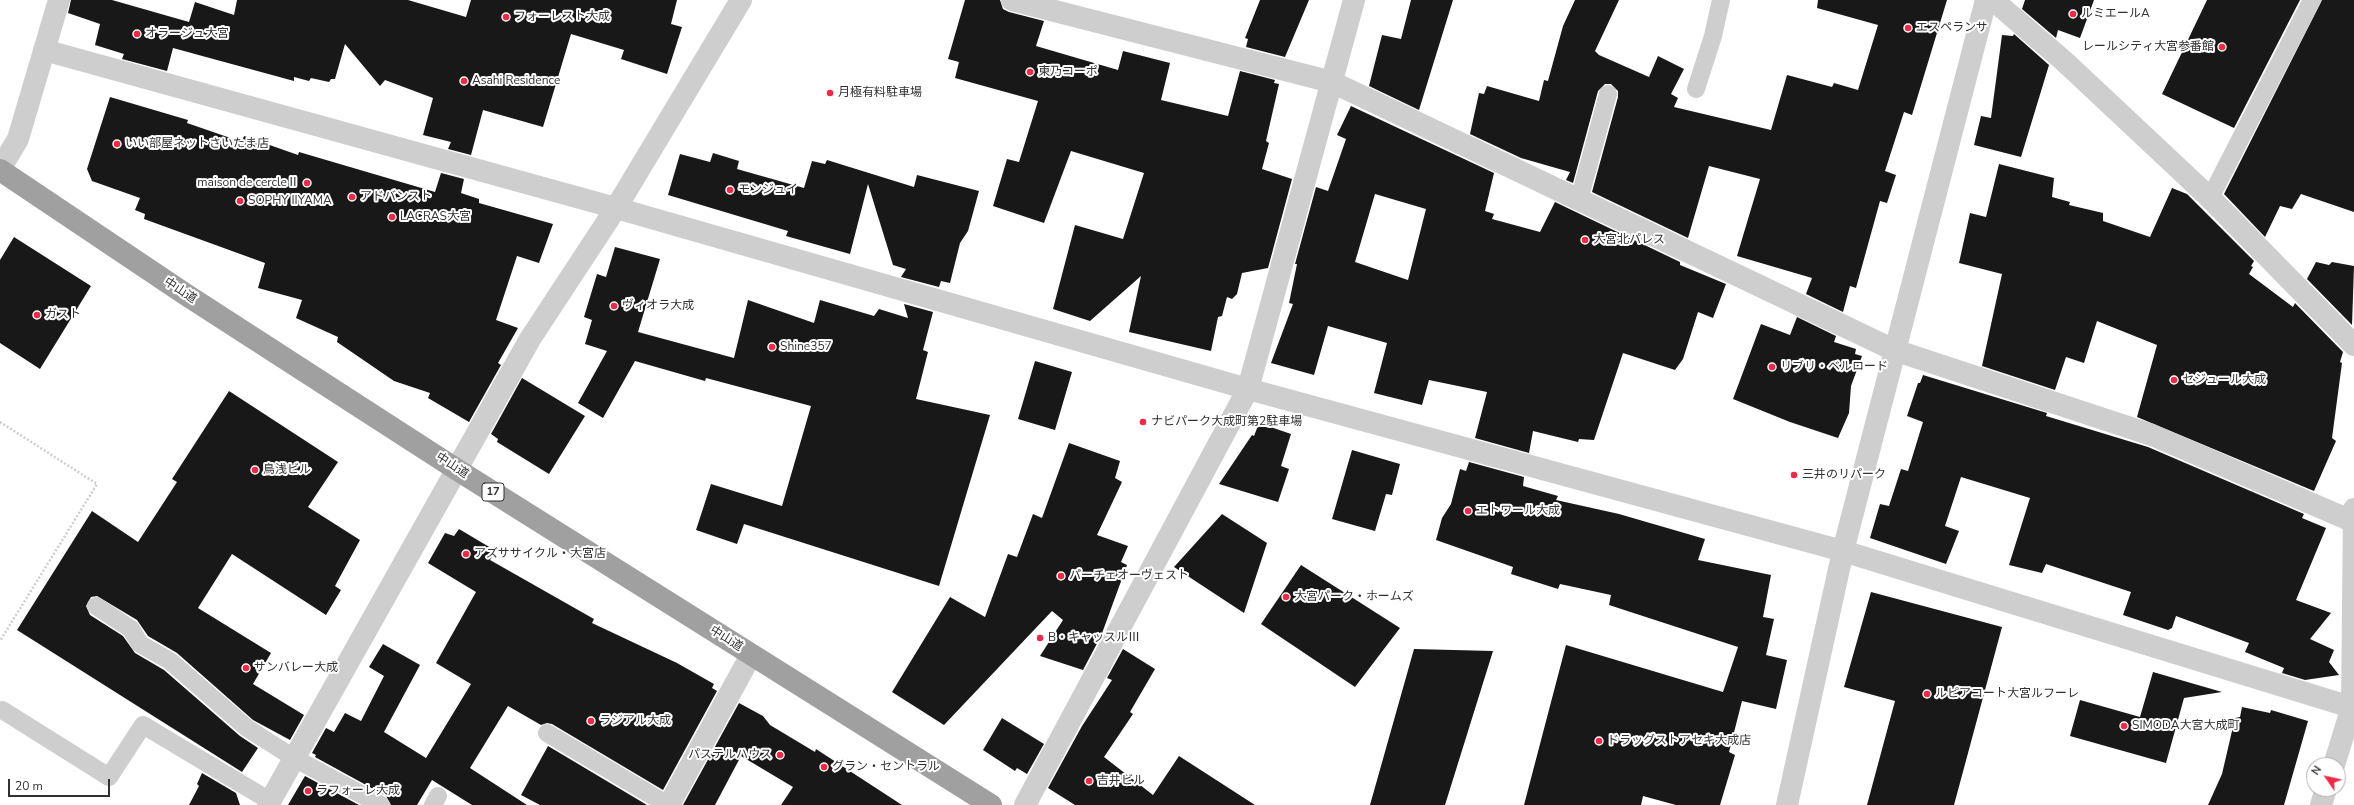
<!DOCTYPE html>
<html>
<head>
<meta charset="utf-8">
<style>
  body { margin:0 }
  #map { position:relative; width:2354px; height:805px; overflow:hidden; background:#fff; font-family:"Nunito Sans",sans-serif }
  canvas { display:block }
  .north { position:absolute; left:2306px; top:757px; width:40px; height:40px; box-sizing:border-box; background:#fff; border:1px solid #adadad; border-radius:50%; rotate:304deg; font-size:11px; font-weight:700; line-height:16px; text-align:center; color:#313131 }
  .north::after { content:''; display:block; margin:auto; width:14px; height:18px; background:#f52546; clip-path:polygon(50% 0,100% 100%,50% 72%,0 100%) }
  .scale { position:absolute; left:8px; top:779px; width:102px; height:18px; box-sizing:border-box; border:2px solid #313131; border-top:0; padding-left:5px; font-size:12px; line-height:14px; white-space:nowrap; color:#313131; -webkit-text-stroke:3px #fff; paint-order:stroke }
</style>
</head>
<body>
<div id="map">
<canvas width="2354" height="805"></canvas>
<div class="north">N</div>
<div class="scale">20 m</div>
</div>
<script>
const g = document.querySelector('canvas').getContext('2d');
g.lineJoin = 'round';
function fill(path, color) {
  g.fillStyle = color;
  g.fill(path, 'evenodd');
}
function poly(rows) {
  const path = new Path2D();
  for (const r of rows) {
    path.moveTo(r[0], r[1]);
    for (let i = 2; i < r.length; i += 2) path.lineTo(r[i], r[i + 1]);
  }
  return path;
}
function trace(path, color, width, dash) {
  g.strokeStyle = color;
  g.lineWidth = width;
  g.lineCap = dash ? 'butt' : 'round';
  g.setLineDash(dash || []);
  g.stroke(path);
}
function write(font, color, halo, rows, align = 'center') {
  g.font = font + ' "Nunito Sans","Noto Sans JP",sans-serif';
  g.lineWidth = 4;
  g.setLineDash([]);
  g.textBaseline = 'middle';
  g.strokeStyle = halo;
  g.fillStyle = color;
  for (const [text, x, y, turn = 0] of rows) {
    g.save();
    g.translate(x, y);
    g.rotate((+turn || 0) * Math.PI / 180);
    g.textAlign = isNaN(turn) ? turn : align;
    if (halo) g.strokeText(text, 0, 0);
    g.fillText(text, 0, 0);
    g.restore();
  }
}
fill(poly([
  [71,0,112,0,189,22,195,2,234,15,237,0,408,0,466,17,471,0,677,0,671,24,682,27,667,74,621,59,624,50,571,34,543,127,483,110,471,155,448,149,451,142,423,135,433,98,385,80,380,86,345,44,335,79,331,79,329,82,311,78,309,81,294,77,294,81,173,48,167,71,122,59,124,54,95,45,100,24,68,13],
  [965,0,1000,0,1003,9,1009,12,1044,21,1036,46,1118,70,1123,51,1170,63,1161,100,1228,116,1240,71,1275,80,1274,83,1279,84,1266,141,1269,143,1262,169,1292,179,1268,268,1242,273,1237,294,1232,299,1227,297,1222,316,1218,317,1211,351,1129,332,1141,276,1090,321,1053,309,1075,225,1123,239,1144,173,1071,151,1044,223,993,206,1007,159,1019,162,1038,101,955,78,959,62,948,59],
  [1260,0,1309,0,1285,57,1246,47,1248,39,1245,38],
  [1411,0,1453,0,1419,110,1369,86,1382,35,1401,39],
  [1575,0,1619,0,1595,51,1599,55,1649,77,1658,56,1684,69,1671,94,1678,98,1674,107,1771,130,1787,75,1832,87,1834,83,1858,90,1878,25,1817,8,1818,0,1947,0,1912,115,1904,112,1885,171,1896,175,1887,203,1880,201,1856,288,1850,286,1843,312,1806,294,1812,278,1737,256,1760,179,1709,166,1688,238,1592,192,1618,97,1618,91,1611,84,1605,84,1598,91,1573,183,1566,180,1570,172,1521,158,1470,134,1479,93,1484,94,1487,86,1539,101,1544,80,1548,81,1563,26],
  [2025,0,2094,0,2080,38,2058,30,2056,38,2022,9],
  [2207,0,2300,0,2234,128,2162,94],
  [2322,0,2354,0,2354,212,2301,194,2292,209,2280,206,2265,237,2224,194],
  [2014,34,2049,65,2021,157,1974,145,1981,116,1991,118,2002,35,2013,36],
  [110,97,188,120,187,123,242,142,244,136,298,155,299,152,435,192,441,173,464,179,461,193,479,199,479,203,553,224,539,263,517,256,496,320,518,328,498,363,501,365,469,422,428,398,430,393,394,381,337,342,338,337,296,318,302,300,258,288,265,263,144,219,145,214,135,210,140,198,92,181,87,169],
  [1351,106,1494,173,1485,211,1494,214,1492,219,1540,232,1555,202,1680,262,1680,265,1726,284,1713,318,1698,312,1683,359,1675,370,1623,353,1594,440,1579,439,1578,442,1533,431,1529,453,1475,438,1487,392,1429,380,1422,405,1374,393,1387,343,1328,326,1314,375,1271,363,1293,304,1289,303,1297,264,1295,264,1316,187,1328,191,1346,139,1337,135],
  [1375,194,1426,209,1408,280,1355,262],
  [713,153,739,161,737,169,804,188,812,161,825,164,827,160,914,187,917,175,979,191,968,231,960,243,950,283,941,281,939,287,901,277,906,269,893,265,868,184,850,254,786,236,788,231,668,195,680,154,710,162],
  [1999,164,2054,178,2052,197,2070,202,2069,205,2103,213,2103,221,2150,237,2172,188,2187,194,2254,261,2251,266,2253,267,2249,274,2293,307,2295,303,2343,352,2340,362,2342,363,2332,438,2336,441,2314,491,2137,417,2157,345,2097,321,2084,363,2066,357,2055,390,1982,366,2002,274,1959,263,1970,213,1986,217],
  [14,237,91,286,40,369,0,343,0,260],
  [615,247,660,259,638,332,734,358,748,300,814,323,820,300,874,316,879,309,908,318,904,304,933,312,923,350,928,352,916,399,990,415,939,586,744,524,737,544,696,530,711,484,782,506,811,406,706,378,705,381,635,361,603,418,578,403,607,351,585,344,592,320,584,317,597,274,606,277],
  [2316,262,2329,265,2332,262,2354,266,2352,325,2307,279],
  [1797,317,1836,336,1834,342,1856,349,1855,354,1862,356,1851,386,1849,413,1838,438,1790,422,1733,399,1761,324,1790,335],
  [1035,361,1072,372,1055,430,1018,419],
  [1923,375,2047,413,2046,416,2148,447,2304,514,2302,518,2326,528,2296,600,2331,613,2310,639,2334,650,2329,662,2339,675,2305,680,2282,673,2284,668,2245,652,2249,643,2176,616,2172,628,2168,630,2123,615,2131,592,2046,564,2042,573,2009,565,2030,498,1961,477,1945,526,1959,531,1946,564,1870,538,1880,504,1889,506,1901,469,1908,471,1923,422,1907,416,1918,383,1920,383],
  [522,378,585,416,549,474,497,442,498,439,491,434],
  [229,391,338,462,308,507,360,540,335,586,341,590,326,615,232,554,198,608,271,653,253,684,304,715,290,740,253,720,177,653,148,636,137,620,97,596,91,597,86,606,90,615,123,636,135,653,164,670,240,736,258,748,242,772,17,630,92,511,138,542,177,482,172,479],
  [1259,423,1291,434,1281,466,1289,469,1278,502,1219,484,1252,435,1254,436],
  [1069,443,1120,461,1115,478,1122,482,1097,535,1128,546,1121,562,1127,565,1101,636,1083,670,1040,656,1063,620,1052,611,944,725,892,692,950,597,985,617,1008,554,1017,557,1033,514,1042,518],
  [1352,450,1400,464,1392,495,1386,494,1375,531,1332,519],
  [1469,462,1524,477,1523,486,1558,496,1556,500,1619,514,1705,539,1698,560,1771,575,1763,617,1774,619,1766,655,1787,660,1776,709,1742,701,1729,752,1735,755,1720,805,1676,805,1643,796,1641,805,1524,805,1566,645,1723,692,1738,647,1609,605,1611,595,1560,584,1558,589,1511,574,1513,567,1436,540,1442,518,1451,504,1460,469,1466,471],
  [1222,514,1267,543,1244,613,1174,567],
  [459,529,496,551,490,560,594,619,592,623,677,663,714,684,712,688,717,691,663,790,552,724,547,723,541,725,508,706,470,768,527,805,472,805,432,780,417,805,391,805,386,796,315,757,316,755,312,753,326,728,334,732,345,713,361,721,384,676,369,667,383,644,420,665,384,732,426,758,471,684,436,663,476,592,428,563,445,533,454,536],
  [1301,565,1400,628,1355,687,1261,624],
  [1871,592,2002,627,1954,805,1867,805,1895,701,1844,687],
  [1123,649,1155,669,1130,712,1133,714,1104,757,1153,795,1179,756,1255,805,1075,805,1048,788,1082,726,1112,680,1107,678],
  [1414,649,1493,651,1445,805,1370,805],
  [2153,672,2222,692,2184,698,2166,763,2070,736,2080,700,2140,717],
  [739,703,763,716,770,725,815,752,816,749,902,805,781,805,793,787,741,756,715,805,683,805],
  [2242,707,2270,713,2271,710,2308,721,2284,805,2208,805,2222,774,2235,718,2240,717],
  [1002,718,1044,744,1027,774,1017,768,1015,771,983,750],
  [548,746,647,805,540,805,521,795],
  [202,773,236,793,240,805,189,805,199,786,197,784],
  [305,776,359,805,288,805]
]), '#181818');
trace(poly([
  [0,422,97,484,0,641]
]), '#cecece', 2.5, [2, 2]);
trace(poly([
  [1696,89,1713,36,1721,0],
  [2210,198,2312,0],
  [1579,200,1608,94],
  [96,606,131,629,140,644,170,661,247,728,294,758,381,805],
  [2,710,109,777,143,725,270,801],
  [547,733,668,805],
  [433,805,438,796]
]), '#cecece', 18);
trace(poly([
  [1012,0,1332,82,1894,350,2152,435,2354,522],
  [1993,0,2065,62,2210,198,2354,345],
  [2334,765,2352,707,2354,509],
  [268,805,530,339,616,208,741,0],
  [669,805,751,655],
  [1025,805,1248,389,1354,0],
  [2321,805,2326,789]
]), '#cecece', 22);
trace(poly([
  [44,50,616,208,1248,389,1843,551,2354,708],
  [0,169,18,139,59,0],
  [1787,805,1843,551,1986,0]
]), '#cecece', 22);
trace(poly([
  [0,170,185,294,456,469,991,805]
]), '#a0a0a0', 22);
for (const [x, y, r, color] of [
  [2073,14,4,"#f52546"],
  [506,17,4,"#f52546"],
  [1908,28,4,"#f52546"],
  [137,34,4,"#f52546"],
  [2222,47,4,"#f52546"],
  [1030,72,4,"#f52546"],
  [464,81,4,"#f52546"],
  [830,93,4,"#f52546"],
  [117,144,4,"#f52546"],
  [307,183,4,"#f52546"],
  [730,190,4,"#f52546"],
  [352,197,4,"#f52546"],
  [240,201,4,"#f52546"],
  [392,217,4,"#f52546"],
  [1585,240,4,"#f52546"],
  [614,306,4,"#f52546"],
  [37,315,4,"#f52546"],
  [772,347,4,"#f52546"],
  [1772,367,4,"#f52546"],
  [2174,380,4,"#f52546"],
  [1143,422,4,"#f52546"],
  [255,470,4,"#f52546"],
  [1794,475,4,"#f52546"],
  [1468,511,4,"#f52546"],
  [466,554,4,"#f52546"],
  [1061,576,4,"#f52546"],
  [1286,597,4,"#f52546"],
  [1040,638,4,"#f52546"],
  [246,668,4,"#f52546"],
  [1927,694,4,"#f52546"],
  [591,721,4,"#f52546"],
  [2124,726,4,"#f52546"],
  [1599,741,4,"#f52546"],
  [780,755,4,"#f52546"],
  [824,767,4,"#f52546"],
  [1089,781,4,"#f52546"],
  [308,791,4,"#f52546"]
]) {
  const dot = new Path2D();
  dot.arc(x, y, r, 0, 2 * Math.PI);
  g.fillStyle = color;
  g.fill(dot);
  trace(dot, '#fff', 1.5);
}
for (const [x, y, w] of [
  [493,492,22]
]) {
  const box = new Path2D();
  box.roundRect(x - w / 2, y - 9, w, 18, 3);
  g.fillStyle = '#fff';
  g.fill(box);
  trace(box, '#313131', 1);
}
write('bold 11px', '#313131', null, [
  ["17",493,492]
]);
write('12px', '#313131', '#fff', [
  ["ルミエールA",2081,14],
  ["フォーレスト大成",514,17],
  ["エスペランサ",1916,28],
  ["オラージュ大宮",145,34],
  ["レールシティ大宮参番館",2214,47,"right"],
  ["東乃コーポ",1038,72],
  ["Asahi Residence",472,81],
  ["月極有料駐車場",838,93],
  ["いい部屋ネットさいたま店",125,144],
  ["maison de cercleⅡ",299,183,"right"],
  ["モンジュイ",738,190],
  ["アドバンスト",360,197],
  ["SOPHY IIYAMA",248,201],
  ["LACRAS大宮",400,217],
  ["大宮北パレス",1593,240],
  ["ヴィオラ大成",622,306],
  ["ガスト",45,315],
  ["Shine357",780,347],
  ["リブリ・ベルロード",1780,367],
  ["セジュール大成",2182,380],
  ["ナビパーク大成町第2駐車場",1151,422],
  ["鳥浅ビル",263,470],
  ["三井のリパーク",1802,475],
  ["エトワール大成",1476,511],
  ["アズササイクル・大宮店",474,554],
  ["パーチェオーヴェスト",1069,576],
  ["大宮パーク・ホームズ",1294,597],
  ["B・キャッスルⅢ",1048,638],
  ["サンバレー大成",254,668],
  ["ルピアコート大宮ルフーレ",1935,694],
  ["ラジアル大成",599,721],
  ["SIMODA大宮大成町",2132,726],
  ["ドラッグストアセキ大成店",1607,741],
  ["パステルハウス",772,755,"right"],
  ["グラン・セントラル",832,767],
  ["吉井ビル",1097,781],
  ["ラフォーレ大成",316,791]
], 'left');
write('12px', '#313131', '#fff', [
  ["中山道",180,291,33],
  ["中山道",452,466,33],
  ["中山道",726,639,32]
]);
</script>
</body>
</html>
